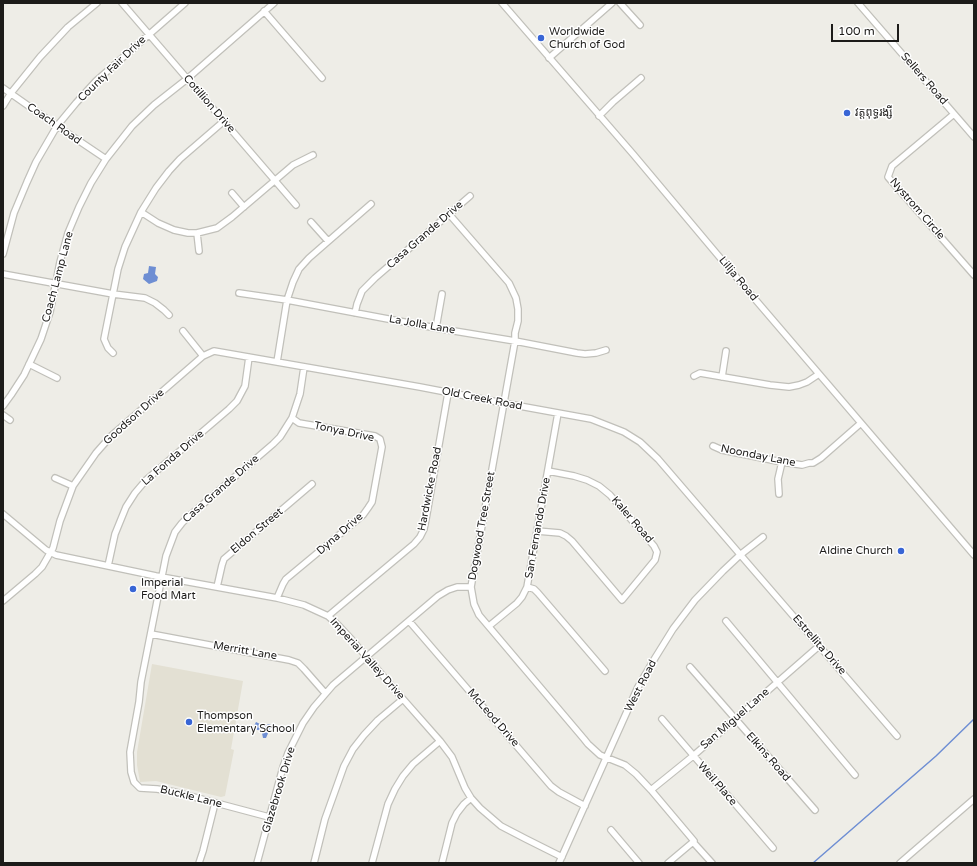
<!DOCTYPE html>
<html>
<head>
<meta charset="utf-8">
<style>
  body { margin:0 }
  #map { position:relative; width:977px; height:866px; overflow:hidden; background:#eeede7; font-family:"Varela Round",sans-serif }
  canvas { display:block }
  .frame { position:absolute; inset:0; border:4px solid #1c1b19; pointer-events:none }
  .scale { position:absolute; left:831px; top:24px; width:68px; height:18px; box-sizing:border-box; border:2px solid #1c1b19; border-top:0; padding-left:5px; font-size:12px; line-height:14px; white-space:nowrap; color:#1c1b19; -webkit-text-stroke:3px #fff; paint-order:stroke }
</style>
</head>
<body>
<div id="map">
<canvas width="977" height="866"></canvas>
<div class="frame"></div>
<div class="scale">100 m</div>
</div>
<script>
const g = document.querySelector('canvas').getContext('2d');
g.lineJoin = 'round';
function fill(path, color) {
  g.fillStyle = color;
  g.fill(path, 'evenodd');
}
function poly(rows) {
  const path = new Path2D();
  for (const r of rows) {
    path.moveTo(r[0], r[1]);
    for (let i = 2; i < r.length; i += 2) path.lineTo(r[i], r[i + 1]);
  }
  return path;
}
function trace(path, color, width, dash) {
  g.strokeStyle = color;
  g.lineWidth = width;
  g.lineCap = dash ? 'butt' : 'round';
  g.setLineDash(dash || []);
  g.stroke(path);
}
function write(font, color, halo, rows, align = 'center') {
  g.font = font + ' "Varela Round","Noto Sans Khmer",sans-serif';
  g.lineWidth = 3;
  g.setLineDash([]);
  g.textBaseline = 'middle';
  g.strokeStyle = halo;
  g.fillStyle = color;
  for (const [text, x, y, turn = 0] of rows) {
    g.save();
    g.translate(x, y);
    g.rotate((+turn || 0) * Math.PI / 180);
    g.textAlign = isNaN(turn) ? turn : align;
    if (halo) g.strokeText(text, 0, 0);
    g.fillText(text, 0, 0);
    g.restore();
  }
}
fill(poly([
  [152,664,243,681,231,749,234,750,225,796,221,797,156,781,140,782,137,765,137,752]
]), '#e3e0d3');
fill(poly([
  [149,266,156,267,155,274,158,277,157,281,149,284,143,279,144,274,148,273],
  [256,722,264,726,269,724,271,725,272,727,270,729,266,738,263,738,262,733,260,731,253,728]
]), '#6e8ed3');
trace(poly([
  [813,863,936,756,974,719]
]), '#6e8ed3', 1.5);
const minor = poly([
  [122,3,296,205],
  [502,3,633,154,748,291,974,555],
  [620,3,640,25],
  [858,3,974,137],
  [264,11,322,78],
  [549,58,612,3],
  [3,88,57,126,106,159],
  [3,106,11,93,40,57,68,27,97,3],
  [954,114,892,166,888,177,974,275],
  [599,116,613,102,641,78],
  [232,193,244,207],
  [141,212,158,223,174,230,188,233,197,233,217,228,232,217,293,165,313,155],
  [449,214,509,283,516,298,518,309,518,321,515,333,515,341,471,587,474,604,479,615,584,739,588,744,600,755,625,765,636,774,651,790,694,841,693,842,712,863],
  [311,222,328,241],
  [197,233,199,251],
  [3,254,14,213,27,182,36,162,57,126,76,103,96,81,185,3],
  [3,274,113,294,145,298,155,303,164,310,169,315],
  [239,293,287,300,436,328,515,341,577,353,585,354,596,353,606,350],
  [355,313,357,304,362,291,375,278,470,196],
  [436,328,442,294],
  [183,331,203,356],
  [113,353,108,348,104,339,118,269,125,247,141,212,156,188,169,171,180,159,224,121],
  [277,362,287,300,293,282,299,269,309,258,371,204],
  [29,364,57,378],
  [694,376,700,373,770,385,789,387,799,385,807,382,819,374],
  [722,377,726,351],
  [3,406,11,395,24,375,41,339,50,312,60,262,68,233,79,207,91,183,106,159,132,126,154,105,187,79,274,3],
  [3,415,10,420],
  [713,446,722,450,782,462,802,465,809,463,813,463,821,458,861,423],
  [55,478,73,486],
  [779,494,778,479,782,462],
  [3,514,46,550,56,555,156,576,277,598,304,605,328,616,338,625,352,640,403,699,440,741,452,757,465,788,471,798,480,808,501,826,526,839,562,857],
  [537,531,560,533,566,536,572,541,622,600,655,560,657,552,654,546,610,495,599,486,587,480,574,476,548,471],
  [108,566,115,534,126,507,135,493,146,480,229,409,237,401,245,386,249,357],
  [217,587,222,565,224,559,312,484],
  [527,587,534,589,538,593,605,671],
  [277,598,283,584,286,579,363,515,368,508,372,502,382,447,380,439,375,436,299,423,292,418],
  [3,601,35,574,42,567,53,548,60,521,73,486,96,453,111,436,203,356,214,351,420,387,503,403,591,419,624,432,640,442,658,459,744,559,897,736],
  [328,616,414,544,420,537,424,529,426,519,448,393],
  [409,621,551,786,559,792,585,806],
  [726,621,855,775],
  [489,626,517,603,522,597,527,587,558,413],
  [151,634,289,660,298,663,304,669,325,693],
  [690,667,815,810],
  [662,719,773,848],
  [651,790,693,756,819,646],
  [269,817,175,792,157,789,140,788,134,782,131,772,130,752,139,702,141,682,166,556,175,532,182,523,188,517,273,444,280,437,292,418,300,394,304,367],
  [611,830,639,863],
  [199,863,203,851,215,803],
  [257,863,283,767,288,753,303,723,314,707,333,685,438,596,448,590,457,587,471,587],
  [314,863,325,819,344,766,353,749,364,735,378,720,403,699],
  [372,863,388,804,395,789,403,776,413,764,440,741],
  [442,863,452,823,457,813,464,804,471,798],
  [559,863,638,687,655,658,673,629,695,600,723,571,740,555,763,537],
  [668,863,693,842],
  [900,863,974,799]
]);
trace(minor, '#c1c0ba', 8);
trace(minor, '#fff', 5.5);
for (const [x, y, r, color] of [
  [541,38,4,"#3865d5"],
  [847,113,4,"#3865d5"],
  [901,551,4,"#3865d5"],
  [133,589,4,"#3865d5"],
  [189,722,4,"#3865d5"]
]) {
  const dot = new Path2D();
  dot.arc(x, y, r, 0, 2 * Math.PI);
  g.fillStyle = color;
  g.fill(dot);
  trace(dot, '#fff', 1.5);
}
write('11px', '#1c1b19', '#fff', [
  ["Worldwide",549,32],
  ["Church of God",549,45],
  ["វត្តពុទ្ធរង្សី",855,113],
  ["Aldine Church",893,551,"right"],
  ["Imperial",141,583],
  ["Food Mart",141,596],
  ["Thompson",197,716],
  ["Elementary School",197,729]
], 'left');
write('11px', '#1c1b19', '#fff', [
  ["County Fair Drive",112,69,-44],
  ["Sellers Road",924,79,49],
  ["Cotillion Drive",209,104,49],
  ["Coach Road",54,124,35],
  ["Nystrom Circle",917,209,49],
  ["Casa Grande Drive",425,235,-41],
  ["Coach Lamp Lane",58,277,-75],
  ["Lillja Road",738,279,50],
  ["La Jolla Lane",422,325,10],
  ["Old Creek Road",482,399,11],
  ["Goodson Drive",134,417,-42],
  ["Tonya Drive",344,432,12],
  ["Noonday Lane",758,456,11],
  ["La Fonda Drive",173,458,-41],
  ["Casa Grande Drive",221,489,-41],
  ["Hardwicke Road",430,489,-79],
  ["Kaler Road",632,520,49],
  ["Dogwood Tree Street",482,526,-80],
  ["San Fernando Drive",538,528,-80],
  ["Eldon Street",257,531,-40],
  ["Dyna Drive",340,534,-41],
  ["Estrellita Drive",819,645,49],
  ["Merritt Lane",245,651,10],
  ["Imperial Valley Drive",367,659,48],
  ["West Road",641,686,-63],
  ["McLeod Drive",493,718,49],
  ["San Miguel Lane",735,719,-41],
  ["Elkins Road",768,757,49],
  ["Weil Place",717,784,49],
  ["Glazebrook Drive",279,790,-73],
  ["Buckle Lane",191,797,14]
]);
</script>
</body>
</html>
